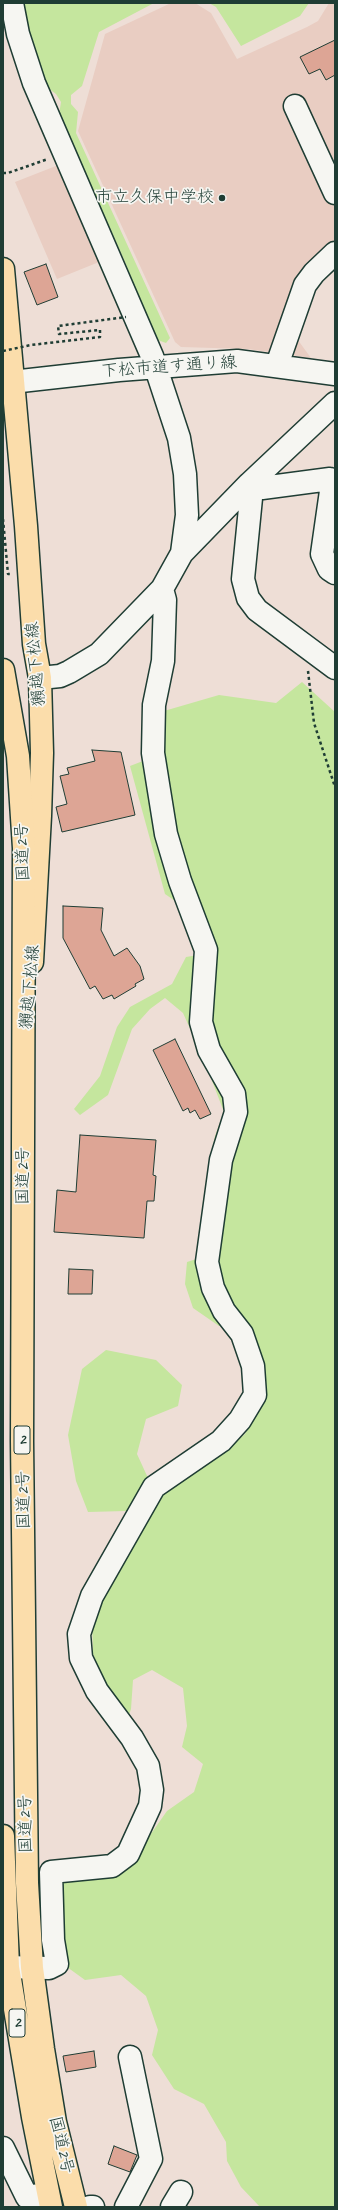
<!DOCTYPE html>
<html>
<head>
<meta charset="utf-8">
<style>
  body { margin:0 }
  #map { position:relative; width:338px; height:2210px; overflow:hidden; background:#eeded6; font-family:Caveat,sans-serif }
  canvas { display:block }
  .frame { position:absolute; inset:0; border:4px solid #1f3d34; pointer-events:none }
</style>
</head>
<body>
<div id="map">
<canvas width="338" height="2210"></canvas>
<div class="frame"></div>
</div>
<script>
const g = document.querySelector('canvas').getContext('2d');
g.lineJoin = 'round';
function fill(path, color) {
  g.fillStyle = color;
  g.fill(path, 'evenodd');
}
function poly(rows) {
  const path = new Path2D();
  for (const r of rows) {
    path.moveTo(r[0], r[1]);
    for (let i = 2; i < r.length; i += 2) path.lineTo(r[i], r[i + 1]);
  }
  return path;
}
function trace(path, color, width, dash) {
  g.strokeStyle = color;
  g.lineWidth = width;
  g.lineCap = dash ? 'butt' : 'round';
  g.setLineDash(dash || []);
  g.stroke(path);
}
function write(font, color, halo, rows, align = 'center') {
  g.font = font + ' Caveat,"Klee One",sans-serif';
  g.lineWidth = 3.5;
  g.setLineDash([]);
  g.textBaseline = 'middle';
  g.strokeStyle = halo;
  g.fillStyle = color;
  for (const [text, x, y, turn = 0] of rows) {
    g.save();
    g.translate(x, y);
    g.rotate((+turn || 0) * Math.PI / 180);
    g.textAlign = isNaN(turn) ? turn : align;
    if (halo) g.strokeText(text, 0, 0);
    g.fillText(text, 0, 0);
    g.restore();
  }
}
fill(poly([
  [171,3,195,3,211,13,237,59,307,27,318,21,329,3,335,3,335,266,311,287,295,336,311,358,248,349,181,347,175,342,78,131,105,34],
  [61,164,104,260,57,279,15,182]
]), '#e9cdc2');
fill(poly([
  [20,3,154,3,99,32,82,86,71,95,71,104,78,112,76,133,170,338,166,343,155,339,125,262,59,115,61,102,56,94,48,88,26,34],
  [209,3,309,3,300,16,241,46,216,7],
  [302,682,335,712,335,2207,260,2207,241,2187,227,2161,226,2142,204,2104,174,2089,152,2055,158,2030,146,1996,121,1975,85,1980,67,1967,59,1885,77,1877,110,1878,129,1865,167,1811,194,1792,203,1764,182,1747,187,1726,183,1688,152,1670,133,1680,131,1709,128,1718,109,1694,93,1654,92,1620,135,1530,126,1511,88,1512,76,1481,68,1435,82,1369,106,1350,156,1360,182,1385,178,1406,146,1419,137,1454,148,1478,167,1485,220,1455,245,1434,262,1392,247,1331,219,1326,193,1308,185,1284,187,1262,215,1253,209,1166,215,1136,224,1112,204,1060,183,1013,165,998,150,1009,132,1029,108,1095,80,1115,74,1109,100,1076,117,1027,130,1007,172,984,186,957,211,953,197,916,165,894,130,766,161,754,164,711,219,695,276,703]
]), '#c5e69e');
const building = poly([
  [335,40,335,75,326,80,320,69,309,74,300,57,335,40],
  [46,264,58,297,37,305,24,272,46,264],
  [92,750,121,752,135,815,62,832,56,807,67,804,60,776,69,774,67,768,95,761,92,750],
  [63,906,103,908,101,930,114,956,127,948,140,966,144,979,135,984,136,986,114,999,112,995,103,999,95,986,90,989,63,938,63,906],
  [175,1039,211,1114,200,1119,195,1110,190,1113,188,1108,183,1111,153,1050,175,1039],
  [80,1135,156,1140,153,1175,156,1176,154,1201,147,1201,144,1238,54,1232,57,1190,76,1192,80,1135],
  [69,1269,93,1270,92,1294,68,1294,69,1269],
  [94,2051,96,2067,66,2072,63,2056,94,2051],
  [114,2146,137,2155,130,2172,108,2164,114,2146]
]);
fill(building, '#dda595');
trace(building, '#1f3d34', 1);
const minor = poly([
  [12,3,18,34,34,83,152,356,179,438,185,474,187,515,182,553],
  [295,106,335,193],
  [277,365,305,285,314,273,335,253],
  [3,383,119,370,237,361,335,374],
  [330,479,331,491,322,554,329,569,335,573],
  [335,481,330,479,262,488,249,484,251,498,243,579,248,598,257,610,335,668],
  [40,678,60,676,69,672,99,654,162,589,182,553,249,484,335,403],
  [3,1967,49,1968,57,1964,53,1940,51,1872,112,1866,128,1854,150,1806,152,1790,148,1766,132,1738,97,1691,81,1658,79,1634,92,1596,154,1487,221,1441,240,1420,255,1395,253,1366,242,1334,224,1311,213,1288,207,1262,221,1160,236,1112,234,1094,209,1050,201,1022,206,950,180,881,166,834,153,753,154,705,163,661,165,600,162,589],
  [3,2148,27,2197,47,2194],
  [90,2207,93,2207],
  [126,2207,151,2159,130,2057],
  [172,2207,181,2192]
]);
const major = poly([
  [3,269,26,526,34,644,40,678,42,753,40,816,32,962]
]);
const highway = poly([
  [3,670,18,756,24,848,22,1441,27,1883,32,1968,43,2049,55,2122,76,2207],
  [3,1836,8,1967,33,2117,51,2207]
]);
trace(minor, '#1f3d34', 25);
trace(major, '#1f3d34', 25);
trace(highway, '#1f3d34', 25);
trace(poly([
  [3,173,8,173,48,159],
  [3,519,8,574,12,574],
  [308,671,314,723,335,787]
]), '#1f3d34', 2.5, [3, 3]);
trace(minor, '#f6f6f2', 22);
trace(major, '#fbddab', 22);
trace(highway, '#fbddab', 22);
trace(poly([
  [3,351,31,345,100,337,100,330,59,334,58,326,126,317]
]), '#1f3d34', 2.5, [3, 3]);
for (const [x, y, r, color] of [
  [222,198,4,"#1f3d34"]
]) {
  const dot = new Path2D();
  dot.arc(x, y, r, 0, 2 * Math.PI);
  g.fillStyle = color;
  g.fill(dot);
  trace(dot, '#f6f6f2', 1.5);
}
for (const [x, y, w] of [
  [22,1440,16],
  [17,2023,16]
]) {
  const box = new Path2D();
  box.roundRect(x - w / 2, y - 14, w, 28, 3);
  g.fillStyle = '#f6f6f2';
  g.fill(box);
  trace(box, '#1f3d34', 1);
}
write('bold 16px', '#1f3d34', null, [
  ["2",22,1440],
  ["2",17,2023]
]);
write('17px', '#1f3d34', '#f6f6f2', [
  ["市立久保中学校",214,198]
], 'right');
write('17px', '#1f3d34', '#f6f6f2', [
  ["下松市道す通り線",169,367,-4],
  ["獺越下松線",36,664,-95],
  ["国道2号",23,852,-92],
  ["獺越下松線",30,987,-85],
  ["国道2号",24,1176,-90],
  ["国道2号",24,1500,-91],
  ["国道2号",26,1824,-91],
  ["国道2号",61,2145,77]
]);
</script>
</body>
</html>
